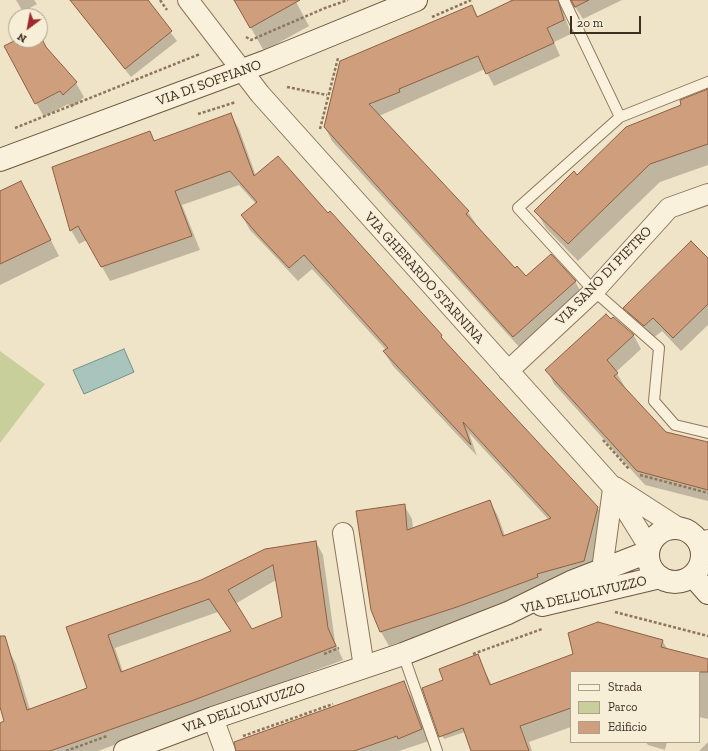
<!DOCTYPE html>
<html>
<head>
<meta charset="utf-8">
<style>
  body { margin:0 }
  #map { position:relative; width:708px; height:751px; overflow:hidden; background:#f0e4c8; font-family:"Zilla Slab",serif }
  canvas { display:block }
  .legend { position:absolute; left:570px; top:671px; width:130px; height:72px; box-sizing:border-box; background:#f7eed8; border:1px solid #ada18e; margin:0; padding:5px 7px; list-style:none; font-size:12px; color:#3d2e20 }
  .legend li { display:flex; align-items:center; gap:8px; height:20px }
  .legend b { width:20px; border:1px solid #ada18e }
  .north { position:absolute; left:8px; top:8px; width:40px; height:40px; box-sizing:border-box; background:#f7eed8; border:1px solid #ada18e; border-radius:50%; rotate:212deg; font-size:11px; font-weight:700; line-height:16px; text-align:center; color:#3d2e20 }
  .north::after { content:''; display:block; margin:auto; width:14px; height:18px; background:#9e2a2b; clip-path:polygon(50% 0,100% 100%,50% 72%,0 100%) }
  .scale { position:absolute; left:570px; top:16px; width:71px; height:18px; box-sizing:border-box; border:2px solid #3d2e20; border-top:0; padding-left:5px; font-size:12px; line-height:14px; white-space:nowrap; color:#3d2e20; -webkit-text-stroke:3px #f7eed8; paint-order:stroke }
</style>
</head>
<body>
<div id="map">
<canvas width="708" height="751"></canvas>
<ul class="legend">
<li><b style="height:5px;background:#faf1dc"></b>Strada</li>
<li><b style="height:11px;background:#c9cf9b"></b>Parco</li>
<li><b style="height:11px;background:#cf9f7d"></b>Edificio</li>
</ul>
<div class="north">N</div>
<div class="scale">20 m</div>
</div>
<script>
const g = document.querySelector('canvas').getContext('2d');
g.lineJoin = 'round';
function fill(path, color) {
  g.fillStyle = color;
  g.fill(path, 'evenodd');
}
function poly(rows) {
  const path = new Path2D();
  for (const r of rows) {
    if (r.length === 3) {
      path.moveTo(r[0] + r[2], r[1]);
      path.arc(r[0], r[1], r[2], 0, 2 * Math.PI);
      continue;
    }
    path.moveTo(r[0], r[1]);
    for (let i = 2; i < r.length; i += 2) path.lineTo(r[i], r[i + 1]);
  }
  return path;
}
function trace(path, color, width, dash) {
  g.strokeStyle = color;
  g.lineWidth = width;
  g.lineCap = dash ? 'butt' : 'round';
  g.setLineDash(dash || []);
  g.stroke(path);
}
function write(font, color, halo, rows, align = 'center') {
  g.font = font + ' "Zilla Slab",serif';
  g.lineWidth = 3;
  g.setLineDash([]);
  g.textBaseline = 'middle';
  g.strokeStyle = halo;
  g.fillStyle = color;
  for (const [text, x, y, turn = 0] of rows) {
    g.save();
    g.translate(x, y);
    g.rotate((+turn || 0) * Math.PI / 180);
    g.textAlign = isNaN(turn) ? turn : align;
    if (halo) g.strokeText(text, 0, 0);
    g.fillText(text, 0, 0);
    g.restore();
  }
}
fill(poly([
  [0,351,45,384,0,443]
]), '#c9cf9b');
const water = poly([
  [124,349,134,372,84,394,73,370,124,349]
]);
fill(water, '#a9c4bc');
trace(water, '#6f938a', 1);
fill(poly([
  [16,0,34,0,37,4,23,12],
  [79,0,146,0,177,41,131,77,80,13,74,4],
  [235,0,295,0,309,26,264,51],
  [510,0,622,0,583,19,576,8,568,7,564,14,571,34,554,42,560,56,494,86,485,69,379,116,468,212,476,224,475,225,515,269,526,278,575,281,582,294,521,349,332,141,325,127,472,6,478,17,511,2],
  [40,36,47,49,76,83,84,97,72,108,68,104,44,117,5,47,18,40,40,40],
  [708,90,708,165,660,182,578,261,546,228,536,211,577,177],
  [231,115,239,129,256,176,328,214,597,507,605,522,591,576,465,621,389,646,381,632,404,505,412,519,413,529,490,502,498,516,505,536,549,520,469,433,477,456,393,366,384,352,386,350,312,269,298,281,269,250,250,230,242,216,256,204,239,185,182,205,200,250,110,281,87,240,79,244,71,230,150,133,155,142],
  [21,182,59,256,0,285,0,192],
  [708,260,708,325,681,351,662,331,652,339,632,321,624,308],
  [613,318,634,336,641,349,616,372,625,387,624,388,665,432,708,443,708,501,645,485,554,384,547,370],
  [316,542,323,555,335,642,343,660,98,751,0,751,0,724,6,721,0,704,0,654,9,651,16,664,30,710,89,689,68,628],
  [276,580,283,618,251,630,235,604],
  [218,612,232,632,123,672,115,648],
  [662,640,668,650,708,660,708,719,699,717,699,672,571,672,571,727,529,742,532,751,472,751,465,732,444,739,435,724,444,680,477,656,492,685],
  [403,682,411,696,429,741,399,751,252,751],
  [646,742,667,742,665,750,648,745],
  [708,742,708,751,699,751]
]), '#0003');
const building = poly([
  [70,0,148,0,172,31,125,69,70,0],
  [234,0,300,0,250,28,234,0],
  [513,0,558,0,564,20,547,28,554,43,486,74,478,56,399,89,400,92,369,104,469,211,466,214,515,268,517,266,526,276,551,254,576,281,513,337,324,127,340,61,472,5,477,17,513,0],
  [571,0,589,0,575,7,571,0],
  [40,35,46,47,77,82,63,95,60,91,35,104,4,46,16,40,40,40,40,35],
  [708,89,708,144,650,164,568,244,534,211,574,171,577,175,626,127,681,105,680,100,708,89],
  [231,113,254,176,278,156,328,213,330,211,442,335,441,337,486,386,598,507,584,561,537,574,538,577,457,607,380,632,371,610,356,511,405,504,407,530,490,500,503,536,551,518,463,422,471,445,383,351,388,348,304,255,289,268,259,236,241,215,257,202,230,171,175,191,192,236,101,267,78,226,70,231,52,167,150,131,154,141,231,113],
  [21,181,51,240,0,264,0,191,21,181],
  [691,241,708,258,708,304,673,338,653,318,644,326,623,308,691,241],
  [606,314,611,319,613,317,634,335,607,360,618,373,614,376,666,432,708,442,708,490,637,471,545,370,606,314],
  [316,541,328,628,336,646,194,700,50,751,0,751,0,723,4,721,0,707,0,636,5,636,27,710,87,688,66,627,201,580,265,549,316,541],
  [273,565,282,617,252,629,228,590,273,565],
  [209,599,231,631,121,672,108,635,209,599],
  [598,622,663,640,661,647,708,659,708,672,571,672,571,708,520,726,529,751,471,751,463,728,439,737,422,688,443,680,439,669,478,654,490,685,573,654,568,633,598,622],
  [404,681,422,729,398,739,397,736,354,751,236,751,234,742,404,681]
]);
fill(building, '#cf9f7d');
trace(building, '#8d5f41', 1);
const lane = poly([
  [564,0,620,117],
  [708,82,620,117,518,208,594,291,659,348,654,401,675,425,708,433],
  [403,654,437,751]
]);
const street = poly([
  [188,0,260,94,610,484,649,547],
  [508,371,594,291,669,208,708,194],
  [615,487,680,529],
  [343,533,364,667],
  [699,543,708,540],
  [602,570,613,489],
  [213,718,225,751]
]);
const secondary = poly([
  [0,160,267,61,416,0],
  [675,555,27],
  [693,576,708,593],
  [542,605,660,577],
  [125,751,213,718,403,654,508,613,571,582,648,552]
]);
trace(lane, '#8d765c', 12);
trace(street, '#8d765c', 22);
trace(secondary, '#6f573f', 24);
trace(poly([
  [160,0,167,10],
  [432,17,471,0],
  [246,37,251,40,325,8,348,0],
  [287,87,327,95],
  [198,114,236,102],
  [15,128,200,54],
  [320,129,338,58],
  [603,440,629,469],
  [640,475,708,493],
  [615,612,708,636],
  [324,654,339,648],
  [473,654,542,629],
  [243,736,333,704],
  [66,751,107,736]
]), '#8d765c', 2.5, [3, 2]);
trace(lane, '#faf1dc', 10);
trace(street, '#faf1dc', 20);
trace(secondary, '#faf1dc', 22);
write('14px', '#3d2e20', '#f7eed8', [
  ["VIA DI SOFFIANO",209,83,-20],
  ["VIA SANO DI PIETRO",604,276,-46],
  ["VIA GHERARDO STARNINA",424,278,48],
  ["VIA DELL'OLIVUZZO",584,595,-13],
  ["VIA DELL'OLIVUZZO",244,708,-19]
]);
</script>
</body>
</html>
